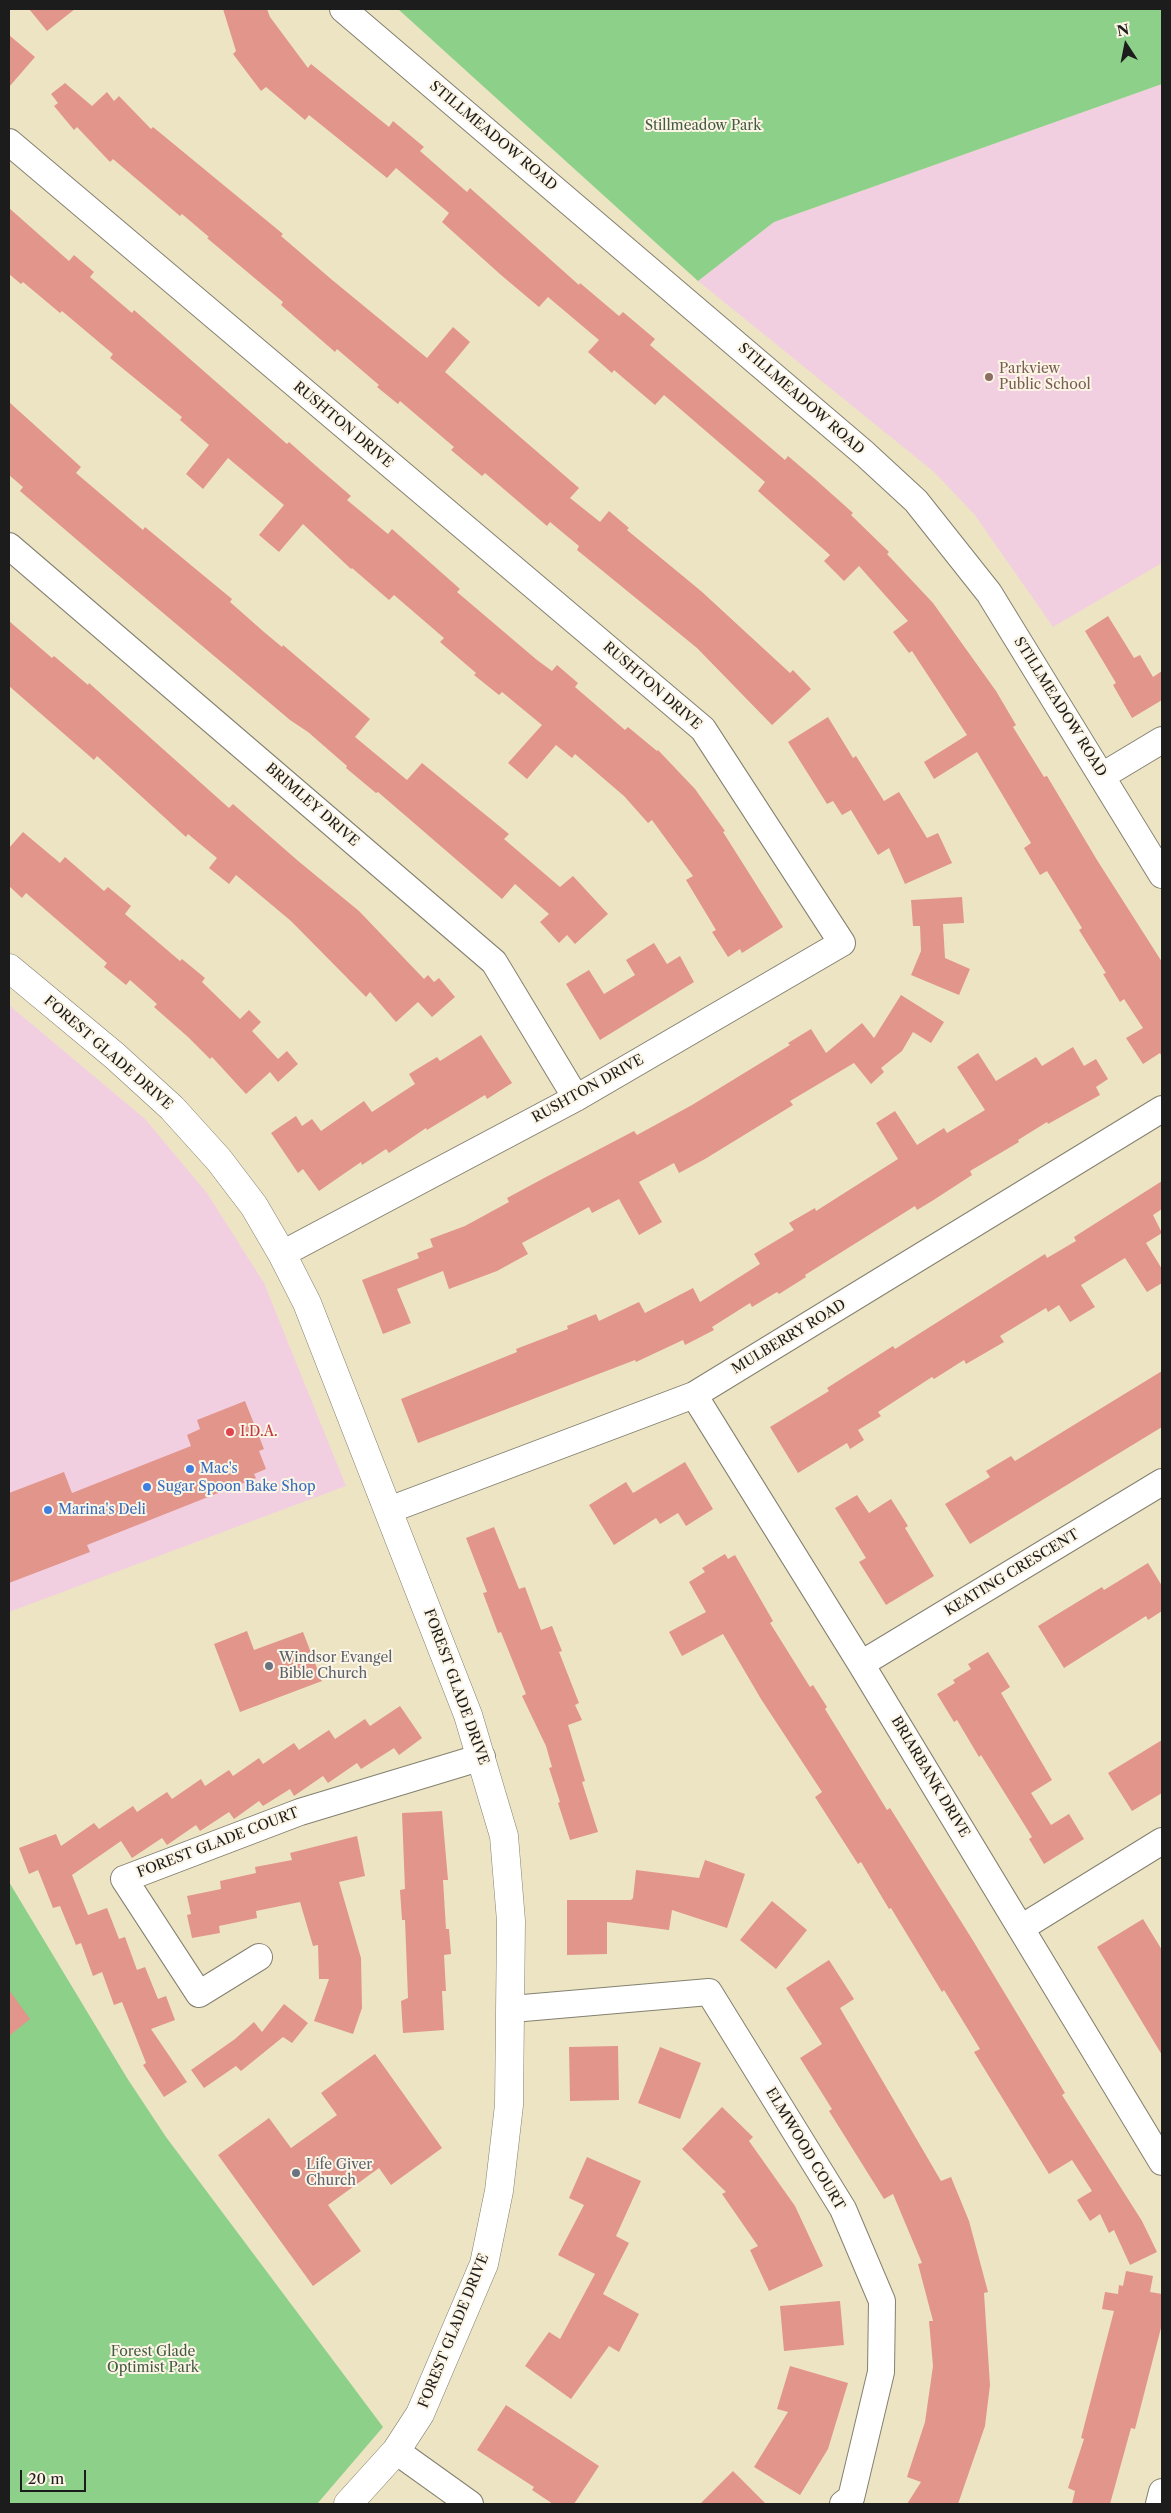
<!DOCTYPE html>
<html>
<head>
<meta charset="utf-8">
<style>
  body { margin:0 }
  #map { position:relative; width:1171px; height:2513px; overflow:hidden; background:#ede4c4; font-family:"Libre Caslon Text",serif }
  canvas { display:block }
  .frame { position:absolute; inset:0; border:10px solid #1c1c1c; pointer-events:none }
  .north { position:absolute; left:1101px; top:20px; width:50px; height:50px; -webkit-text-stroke:4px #fcf5e5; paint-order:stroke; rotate:349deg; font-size:14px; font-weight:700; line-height:20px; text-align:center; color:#1c1c1c }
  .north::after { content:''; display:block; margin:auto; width:18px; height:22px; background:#1c1c1c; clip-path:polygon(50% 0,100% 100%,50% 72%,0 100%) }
  .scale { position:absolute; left:20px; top:2470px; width:66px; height:22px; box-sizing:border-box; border:2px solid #1c1c1c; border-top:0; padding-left:6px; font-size:15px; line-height:18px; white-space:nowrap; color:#1c1c1c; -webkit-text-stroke:4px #fcf5e5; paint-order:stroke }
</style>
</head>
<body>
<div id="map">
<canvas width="1171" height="2513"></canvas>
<div class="frame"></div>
<div class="north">N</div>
<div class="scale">20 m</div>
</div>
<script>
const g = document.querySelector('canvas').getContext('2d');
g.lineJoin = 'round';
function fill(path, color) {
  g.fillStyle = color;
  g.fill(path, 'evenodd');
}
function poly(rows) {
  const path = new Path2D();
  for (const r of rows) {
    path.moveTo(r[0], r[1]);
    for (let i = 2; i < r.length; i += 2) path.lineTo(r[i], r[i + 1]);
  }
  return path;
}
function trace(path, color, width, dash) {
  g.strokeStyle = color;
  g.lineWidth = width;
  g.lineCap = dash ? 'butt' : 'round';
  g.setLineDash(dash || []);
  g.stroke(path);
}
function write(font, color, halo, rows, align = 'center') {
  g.font = font + ' "Libre Caslon Text",serif';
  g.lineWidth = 4;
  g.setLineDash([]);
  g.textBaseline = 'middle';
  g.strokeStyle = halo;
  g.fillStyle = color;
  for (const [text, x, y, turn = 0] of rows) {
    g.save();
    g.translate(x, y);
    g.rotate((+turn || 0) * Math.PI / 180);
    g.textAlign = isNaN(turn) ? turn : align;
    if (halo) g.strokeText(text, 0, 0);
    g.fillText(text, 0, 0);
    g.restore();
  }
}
fill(poly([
  [1162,84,1162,563,1053,627,974,514,934,472,698,281,774,222],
  [9,1005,145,1119,207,1193,264,1283,346,1486,9,1612]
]), '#f2cfe0');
fill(poly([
  [398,9,1162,9,1162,84,774,222,698,281],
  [9,1882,127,2078,166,2137,383,2427,317,2504,9,2504]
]), '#8cd089');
fill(poly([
  [29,9,75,9,47,31],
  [223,9,267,9,270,17,308,68,311,64,389,127,393,121,424,147,420,151,467,192,470,188,579,285,580,283,619,316,623,312,655,339,650,345,785,460,788,456,815,479,853,513,851,515,889,552,887,554,933,603,996,691,1016,725,1013,727,1044,777,1047,776,1097,860,1162,962,1162,1057,1160,1053,1143,1064,1126,1038,1143,1028,1124,999,1120,1002,1103,974,1106,973,1079,930,1082,928,1047,871,1040,875,1024,848,1031,843,977,752,934,779,924,762,967,735,912,651,909,653,893,632,908,621,859,566,844,581,824,561,830,555,758,491,765,482,664,395,655,405,614,370,612,373,588,352,599,340,548,297,539,307,501,275,442,222,449,213,396,168,387,178,309,115,305,120,266,87,261,91,233,54,236,51],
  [9,35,35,57,9,87],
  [65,83,92,106,107,92,114,101,119,96,151,129,153,127,283,234,281,236,331,279,427,358,453,327,470,342,445,372,579,488,570,498,600,522,609,511,629,528,627,530,701,591,790,673,793,670,811,689,772,725,697,648,577,550,579,546,550,522,547,526,485,473,482,476,451,450,454,447,400,401,398,404,377,387,379,385,337,349,335,352,304,325,281,305,283,302,207,238,209,237,182,214,180,216,113,159,110,162,77,127,74,130,54,106,58,103,51,94],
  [9,208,69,261,74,255,94,272,90,277,132,313,134,310,287,444,289,442,315,465,351,496,347,500,388,534,392,529,425,558,460,589,457,592,537,660,552,671,557,665,578,683,575,687,625,730,628,727,657,751,658,750,695,789,725,831,723,832,783,927,742,953,740,949,728,957,712,932,716,930,686,880,693,876,652,820,648,823,624,796,575,754,572,758,556,745,527,779,508,763,542,725,502,692,499,695,474,675,476,673,440,642,444,638,394,595,389,600,352,568,351,569,303,524,279,552,259,535,284,505,228,458,203,489,186,474,209,445,180,420,182,417,110,358,113,354,62,311,60,313,23,282,21,284,9,274],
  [9,402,81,467,76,473,143,530,145,527,192,566,232,599,230,602,264,632,282,647,283,645,370,719,355,737,407,780,422,763,509,834,504,839,560,887,573,876,608,914,575,944,567,935,559,943,540,922,549,914,515,884,502,899,378,792,376,793,346,768,347,766,308,732,290,720,111,569,20,491,23,487,9,475],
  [1108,616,1134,658,1140,655,1153,677,1162,671,1162,700,1132,718,1113,685,1116,683,1085,631],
  [9,621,52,658,54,656,88,685,89,683,229,808,233,804,297,860,331,888,359,911,424,979,428,975,434,982,439,978,455,997,432,1017,418,1002,396,1022,370,992,366,997,291,921,236,875,229,884,209,868,217,858,188,834,186,837,97,756,94,760,9,686],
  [828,717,853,758,856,756,884,801,899,792,927,838,938,833,952,863,905,884,889,848,878,855,851,810,842,815,833,801,827,804,788,742],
  [23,832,60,863,65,857,104,891,108,887,131,906,125,914,180,961,182,959,205,978,202,982,240,1019,249,1010,261,1022,252,1031,278,1059,287,1051,298,1064,278,1082,270,1072,246,1094,212,1057,210,1059,188,1037,154,1007,157,1004,130,980,126,985,104,967,107,963,26,893,22,898,9,886,9,848],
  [962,897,964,923,943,924,945,958,970,969,959,995,911,975,921,951,920,926,913,926,911,900],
  [654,943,667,964,680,956,694,982,600,1040,566,984,589,970,604,994,635,975,626,960],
  [901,995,944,1022,931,1043,913,1032,902,1051,881,1068,884,1072,871,1084,854,1063,790,1101,793,1105,705,1159,679,1173,674,1163,639,1182,662,1222,639,1235,619,1199,592,1213,589,1207,522,1243,528,1254,497,1271,449,1289,443,1271,397,1289,411,1323,383,1334,362,1280,419,1258,417,1253,433,1247,430,1239,465,1226,509,1202,507,1198,546,1177,634,1131,637,1135,692,1105,790,1045,788,1043,811,1029,826,1053,862,1023,874,1038],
  [481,1035,512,1083,487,1099,485,1095,427,1130,426,1128,389,1153,386,1149,362,1165,361,1162,319,1191,303,1169,298,1173,271,1133,296,1116,302,1126,312,1119,321,1131,364,1101,372,1112,415,1084,409,1074,437,1057,440,1061],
  [1073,1047,1084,1066,1096,1059,1108,1079,1096,1087,1100,1095,1048,1124,1047,1122,1018,1140,1019,1142,970,1171,972,1175,932,1201,917,1210,915,1206,805,1275,806,1277,779,1294,777,1292,752,1307,750,1303,712,1327,714,1330,685,1345,683,1340,636,1362,635,1360,418,1443,401,1399,517,1352,516,1349,568,1329,567,1326,596,1314,599,1321,639,1302,645,1313,693,1288,700,1302,760,1264,754,1254,794,1230,789,1223,815,1208,816,1211,898,1159,876,1123,895,1111,917,1145,944,1128,947,1133,985,1110,957,1067,978,1053,996,1081,1036,1057,1042,1066],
  [1162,1181,1162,1209,1153,1215,1162,1233,1146,1243,1162,1269,1162,1283,1147,1292,1125,1258,1081,1285,1095,1307,1070,1322,1059,1305,1048,1312,1046,1308,1000,1336,1004,1342,966,1364,964,1360,934,1379,932,1377,878,1412,881,1416,858,1430,864,1440,850,1449,847,1443,798,1473,770,1427,829,1391,827,1388,893,1346,895,1349,1045,1254,1047,1258,1076,1241,1074,1237],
  [1162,1371,1162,1427,970,1544,945,1504,990,1477,986,1471,1011,1456,1015,1461],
  [245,1401,264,1449,259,1451,266,1469,254,1474,256,1478,87,1545,90,1552,9,1583,9,1493,64,1472,72,1493,191,1446,187,1435,200,1429,197,1420],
  [685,1462,713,1509,686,1526,678,1513,660,1524,656,1518,614,1545,589,1505,626,1482,633,1493],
  [857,1495,869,1513,891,1499,908,1526,905,1528,934,1576,886,1605,859,1562,866,1558,835,1508],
  [494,1527,519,1589,525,1587,541,1630,552,1626,562,1651,559,1652,579,1703,575,1705,582,1720,568,1725,585,1781,582,1782,598,1832,570,1840,558,1803,560,1802,549,1768,552,1767,546,1746,522,1696,526,1694,501,1632,498,1633,483,1593,487,1592,466,1538],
  [725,1554,728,1559,735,1555,773,1621,770,1623,810,1687,813,1685,827,1707,825,1709,887,1810,890,1808,972,1939,1065,2093,1062,2095,1142,2221,1157,2252,1130,2265,1114,2230,1109,2233,1100,2214,1090,2221,1077,2200,1092,2191,1072,2160,1049,2174,974,2052,980,2049,944,1990,942,1992,891,1908,889,1909,861,1862,858,1864,815,1797,822,1792,761,1699,723,1634,682,1656,669,1632,706,1612,689,1582,705,1572,702,1568],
  [1148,1563,1162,1586,1162,1611,1148,1620,1146,1616,1064,1668,1038,1626,1102,1587,1104,1590],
  [247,1631,254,1650,303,1632,322,1681,240,1712,214,1644],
  [988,1652,1010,1687,1001,1693,1052,1780,1031,1793,1051,1825,1069,1814,1084,1839,1044,1864,1029,1839,1032,1837,981,1755,979,1757,957,1720,954,1722,937,1694,955,1683,953,1680,971,1669,968,1664],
  [400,1706,422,1738,399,1755,394,1748,361,1769,357,1763,328,1783,323,1776,294,1796,290,1789,263,1806,259,1801,234,1819,229,1812,200,1831,196,1825,167,1845,162,1838,132,1858,121,1841,72,1875,88,1915,107,1908,119,1939,125,1937,137,1970,145,1967,158,1999,166,1996,175,2020,151,2029,187,2082,164,2097,143,2065,146,2063,122,2002,114,2005,102,1972,93,1976,81,1943,76,1945,60,1906,53,1908,38,1870,29,1874,19,1848,56,1834,61,1846,94,1823,99,1829,133,1806,137,1812,167,1792,172,1799,201,1779,205,1786,229,1770,233,1776,259,1758,263,1764,294,1743,299,1750,329,1730,335,1739,365,1719,370,1726],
  [1162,1740,1162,1793,1132,1811,1108,1773],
  [442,1811,448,1880,443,1880,446,1929,449,1929,451,1954,444,1955,446,1991,442,1991,444,2030,403,2033,401,2001,408,1998,405,1920,402,1920,400,1890,405,1889,402,1813],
  [357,1836,365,1876,339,1882,361,1958,362,2008,353,2034,314,2021,329,1979,319,1979,318,1945,313,1946,300,1902,256,1911,257,1918,219,1926,220,1933,192,1938,187,1915,191,1914,187,1896,221,1889,220,1881,256,1873,255,1867,292,1860,290,1853],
  [705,1860,745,1874,727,1928,672,1910,669,1930,607,1922,607,1954,567,1955,567,1900,631,1900,633,1898,636,1870,699,1878],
  [772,1901,807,1930,776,1969,740,1940],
  [1143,1919,1162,1950,1162,2055,1097,1947],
  [829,1960,854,1999,840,2008,941,2181,951,2177,969,2221,988,2292,984,2293,990,2385,985,2426,958,2504,907,2504,921,2482,907,2477,925,2422,933,2366,929,2321,933,2321,918,2264,922,2263,893,2194,884,2199,829,2111,832,2109,800,2058,822,2044,786,1988],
  [9,1990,30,2019,9,2036],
  [284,2004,308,2023,292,2043,283,2037,241,2071,236,2066,204,2088,191,2070,235,2039,254,2022,262,2032],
  [618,2046,619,2100,570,2101,569,2047],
  [660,2047,701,2063,680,2119,638,2103],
  [375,2054,442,2148,391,2185,379,2168,328,2205,361,2251,313,2286,218,2155,269,2118,291,2148,337,2115,321,2093],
  [722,2107,753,2137,749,2141,795,2206,823,2266,769,2291,750,2250,758,2246,722,2194,726,2192,682,2149],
  [587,2157,641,2181,616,2236,629,2243,603,2294,639,2314,619,2352,609,2346,571,2399,525,2366,549,2332,560,2339,595,2274,558,2255,584,2205,569,2198],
  [1126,2271,1153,2276,1150,2292,1162,2294,1162,2324,1135,2429,1131,2428,1110,2504,1072,2504,1075,2491,1068,2488,1084,2439,1081,2438,1114,2311,1102,2309,1105,2292,1118,2294,1119,2285,1123,2286],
  [840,2301,844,2345,784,2351,780,2306],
  [790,2366,848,2383,828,2449,800,2495,754,2467,788,2412,777,2409],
  [506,2405,599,2466,574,2504,553,2504,532,2490,534,2487,477,2450],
  [733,2471,766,2504,700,2504]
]), '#e2958b');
const minor = poly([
  [343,9,865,454,916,501,989,593,1162,875],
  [9,142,703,729,842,943,576,1098,282,1254],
  [9,546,494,962,576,1098],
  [1102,776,1162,740],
  [694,1395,861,1664,1162,2162],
  [389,1510,694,1395,1162,1109],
  [861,1664,1162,1482],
  [1021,1928,1162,1841],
  [259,1957,199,1994,124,1879,300,1812,482,1757],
  [512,2009,709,1992,843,2209,882,2301,881,2372,851,2498,843,2504],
  [396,2451,470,2504],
  [1159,2504,1162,2492]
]);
const tertiary = poly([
  [9,968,115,1056,172,1108,219,1160,254,1206,282,1254,307,1303,468,1715,504,1836,511,1921,509,2105,499,2191,484,2264,420,2414,396,2451,348,2504]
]);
trace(minor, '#848070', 28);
trace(tertiary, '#848070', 29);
trace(minor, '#fff', 26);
trace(tertiary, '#fff', 28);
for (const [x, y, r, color] of [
  [989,377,5,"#8d6e63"],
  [230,1432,5,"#e0444e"],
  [190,1469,5,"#3f7fe0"],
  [147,1487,5,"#3f7fe0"],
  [48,1510,5,"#3f7fe0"],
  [269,1666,5,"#6b7280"],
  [296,2173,5,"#6b7280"]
]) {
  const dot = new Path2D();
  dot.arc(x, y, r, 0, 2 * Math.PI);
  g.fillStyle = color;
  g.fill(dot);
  trace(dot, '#fcf5e5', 2);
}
write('14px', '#435b42', '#fcf5e5', [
  ["Stillmeadow Park",703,126],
  ["Forest Glade",153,2352],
  ["Optimist Park",153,2368]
]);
write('14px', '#1c1c1c', '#fcf5e5', [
  ["STILLMEADOW ROAD",493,136,40],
  ["STILLMEADOW ROAD",801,399,41],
  ["RUSHTON DRIVE",343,425,40],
  ["RUSHTON DRIVE",652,686,41],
  ["STILLMEADOW ROAD",1060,707,58],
  ["BRIMLEY DRIVE",312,805,41],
  ["FOREST GLADE DRIVE",108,1053,41],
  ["RUSHTON DRIVE",588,1089,-29],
  ["MULBERRY ROAD",789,1337,-31],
  ["KEATING CRESCENT",1012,1573,-31],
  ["FOREST GLADE DRIVE",456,1687,70],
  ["BRIARBANK DRIVE",930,1777,59],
  ["FOREST GLADE COURT",218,1843,-21],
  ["ELMWOOD COURT",805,2149,59],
  ["FOREST GLADE DRIVE",454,2331,-68]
]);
write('14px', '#785e54', '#fcf5e5', [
  ["Parkview",999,369],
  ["Public School",999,385]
], 'left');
write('14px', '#be3a42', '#fcf5e5', [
  ["I.D.A.",240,1432]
], 'left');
write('14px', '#366cbe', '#fcf5e5', [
  ["Mac's",200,1469],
  ["Sugar Spoon Bake Shop",157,1487],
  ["Marina's Deli",58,1510]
], 'left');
write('14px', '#5b616d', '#fcf5e5', [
  ["Windsor Evangel",279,1658],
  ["Bible Church",279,1674],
  ["Life Giver",306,2165],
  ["Church",306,2181]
], 'left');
</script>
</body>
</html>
